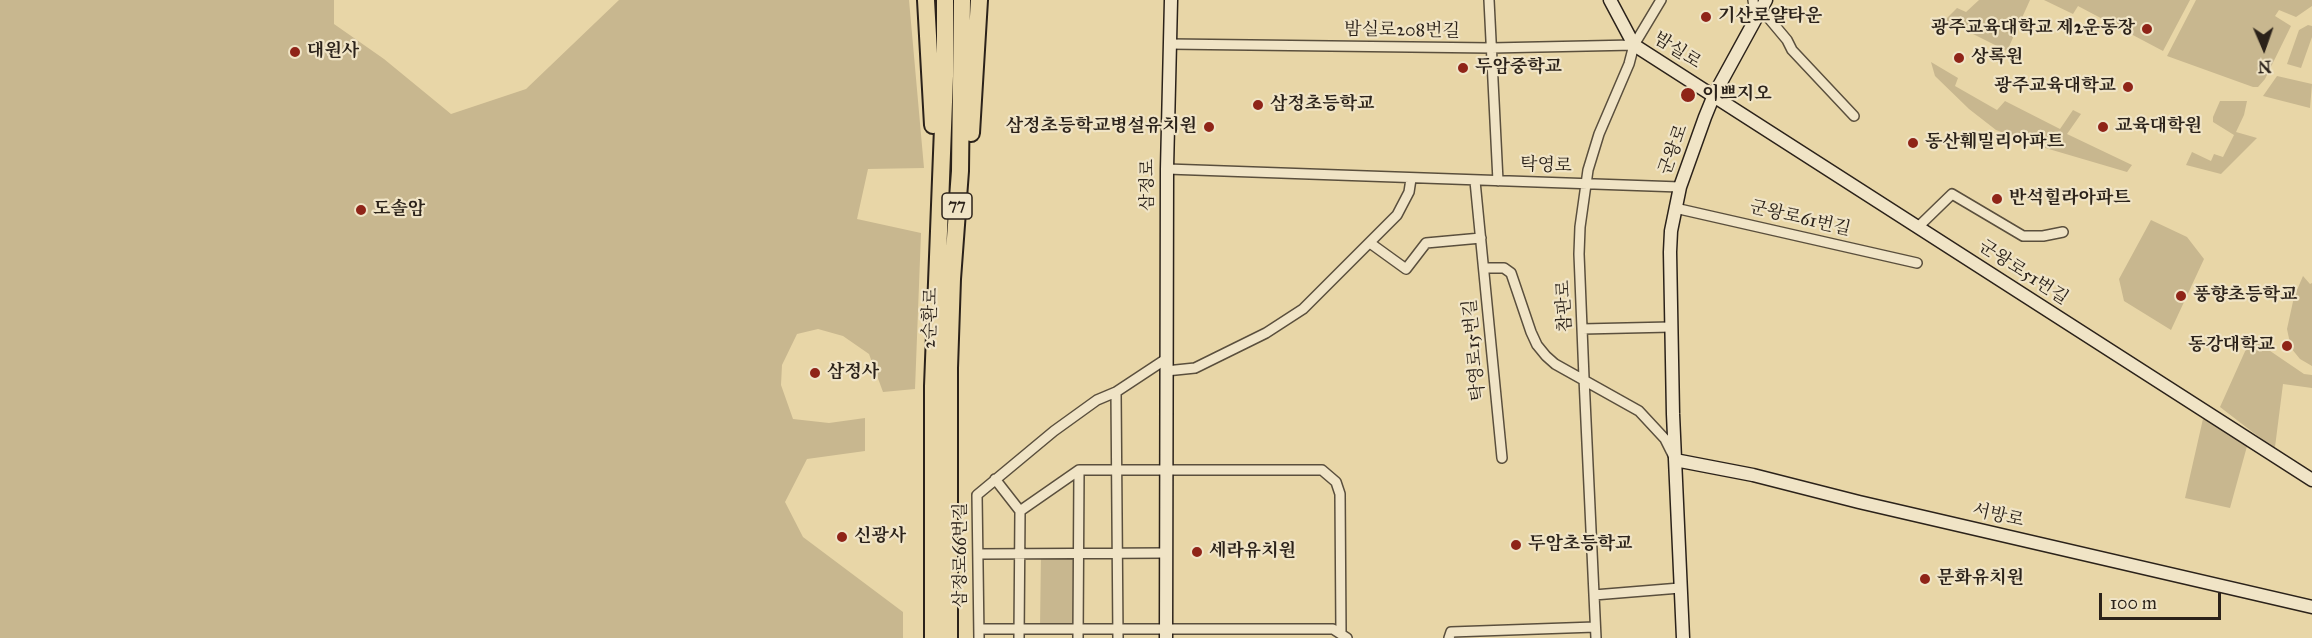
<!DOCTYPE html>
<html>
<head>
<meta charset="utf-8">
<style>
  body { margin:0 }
  #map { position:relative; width:2312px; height:638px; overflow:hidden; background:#e8d6a7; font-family:"IM FELL Great Primer",serif }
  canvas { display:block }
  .north { position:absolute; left:2234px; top:18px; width:60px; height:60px; -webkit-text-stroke:4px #f0e4c6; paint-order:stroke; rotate:178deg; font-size:16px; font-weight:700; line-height:24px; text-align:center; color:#2b221a }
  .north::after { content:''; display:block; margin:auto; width:21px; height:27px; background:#2b221a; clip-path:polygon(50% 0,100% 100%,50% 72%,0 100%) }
  .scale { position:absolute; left:2099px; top:593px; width:122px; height:27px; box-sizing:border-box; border:3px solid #2b221a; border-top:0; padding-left:8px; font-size:18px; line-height:21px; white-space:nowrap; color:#2b221a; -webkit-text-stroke:4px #f0e4c6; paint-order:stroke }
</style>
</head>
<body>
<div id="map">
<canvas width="2312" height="638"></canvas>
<div class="north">N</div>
<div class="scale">100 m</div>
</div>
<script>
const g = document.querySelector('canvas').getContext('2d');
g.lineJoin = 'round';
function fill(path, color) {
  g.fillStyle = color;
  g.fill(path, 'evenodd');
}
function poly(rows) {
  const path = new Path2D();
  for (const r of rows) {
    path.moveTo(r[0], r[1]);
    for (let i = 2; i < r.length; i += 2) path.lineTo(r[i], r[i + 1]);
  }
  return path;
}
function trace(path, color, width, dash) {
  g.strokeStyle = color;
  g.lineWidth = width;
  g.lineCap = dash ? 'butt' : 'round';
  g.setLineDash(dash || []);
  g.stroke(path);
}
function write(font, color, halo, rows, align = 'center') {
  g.font = font + ' "IM FELL Great Primer","Noto Serif KR",serif';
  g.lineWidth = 4.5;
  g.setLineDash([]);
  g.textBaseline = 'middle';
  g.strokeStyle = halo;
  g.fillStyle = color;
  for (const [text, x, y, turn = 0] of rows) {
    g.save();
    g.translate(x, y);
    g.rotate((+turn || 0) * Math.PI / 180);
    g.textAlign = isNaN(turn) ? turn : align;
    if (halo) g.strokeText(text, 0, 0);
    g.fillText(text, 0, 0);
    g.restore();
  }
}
fill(poly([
  [0,0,334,0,334,24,384,59,451,114,526,89,619,0,909,0,924,168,868,169,857,219,921,233,915,389,883,392,869,354,843,336,818,329,797,334,782,365,781,385,793,419,829,423,865,418,865,451,807,459,785,502,803,537,903,612,903,638,0,638],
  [1979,0,2030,0,2007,51,1945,20,1957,8,1966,12],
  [2044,0,2190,0,2163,51,2078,6,2073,14],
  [2196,0,2312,0,2312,6,2296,17,2279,10,2275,16,2291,26,2265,79,2258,87,2253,87,2167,56],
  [2308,25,2312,26,2312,37,2301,68,2287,64,2299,30],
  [1931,62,1958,78,1955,86,1997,110,2005,101,2060,129,2073,110,2081,114,2067,134,2132,165,2127,172,2042,147,1996,130,1969,109,1935,76],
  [2277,76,2312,84,2310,108,2263,96],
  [2220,101,2247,101,2244,115,2236,132,2257,138,2221,174,2186,165,2192,152,2211,161,2214,154,2223,157,2234,135,2213,122,2213,117],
  [2151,220,2187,237,2204,259,2171,330,2124,301,2119,279],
  [2303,276,2310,284,2312,283,2312,366,2300,359,2291,348,2287,329,2294,297],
  [2251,338,2304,374,2312,375,2312,388,2283,384,2275,447,2272,447,2220,407],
  [2205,410,2249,439,2230,508,2185,498],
  [1041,554,1075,554,1074,627,1040,627]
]), '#c8b78f');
const street = poly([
  [1489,0,1498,181],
  [1753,0,1756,19],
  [1761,9,1787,40,1792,50,1854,116],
  [1170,44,1491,48,1634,45],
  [1167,169,1680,187],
  [1475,181,1502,458],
  [1675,208,1917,263],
  [1918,227,1952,194,2023,236,2043,236,2063,232],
  [1370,243,1406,269,1426,243,1481,238],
  [1484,268,1504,268,1511,273,1531,332,1537,345,1546,356,1555,364,1639,411,1665,439,1673,455],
  [1582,329,1671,327],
  [1166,371,1195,368,1266,333,1303,309,1397,215,1409,192,1411,179],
  [1116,392,1118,638],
  [995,479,1020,511],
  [979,554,1166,553],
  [1594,595,1680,588],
  [979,629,1333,629,1347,638],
  [979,638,977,495,1054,431,1097,400,1116,392,1166,359],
  [1019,638,1020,511,1079,470,1322,470,1336,482,1340,494,1341,633],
  [1078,638,1079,470],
  [1449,638,1451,632,1595,627],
  [1596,638,1584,378,1579,254,1580,227,1588,170,1599,134,1629,64,1634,45,1661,0]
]);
const secondary = poly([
  [1610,0,1634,45,2312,480],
  [1675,460,1753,475,1859,502,2312,607],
  [1166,638,1167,169,1171,0],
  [1683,638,1673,414,1670,252,1671,231,1680,187,1705,117,1714,95,1766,0]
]);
const highway = poly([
  [926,0,933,125],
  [971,133,979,0],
  [933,638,933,386,945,76,945,0],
  [949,638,949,368,952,279,960,171,962,0]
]);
trace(street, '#5a4f3d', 12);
trace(secondary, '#2b221a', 15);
trace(highway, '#2b221a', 20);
trace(street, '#f0e4c6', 9);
trace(secondary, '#f0e4c6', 12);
trace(highway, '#e8d6a7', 16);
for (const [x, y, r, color] of [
  [1706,17,6,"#8f2418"],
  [2147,29,6,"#8f2418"],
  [295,52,6,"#8f2418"],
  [1959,58,6,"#8f2418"],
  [1463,68,6,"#8f2418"],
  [2128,87,6,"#8f2418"],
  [1688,95,8,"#8f2418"],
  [1258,105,6,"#8f2418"],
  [1209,127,6,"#8f2418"],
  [2103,127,6,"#8f2418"],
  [1913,143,6,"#8f2418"],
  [1997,199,6,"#8f2418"],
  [361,210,6,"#8f2418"],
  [2181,296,6,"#8f2418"],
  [2287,346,6,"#8f2418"],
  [815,373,6,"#8f2418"],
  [842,537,6,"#8f2418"],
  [1516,545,6,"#8f2418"],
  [1197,552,6,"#8f2418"],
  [1925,579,6,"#8f2418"]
]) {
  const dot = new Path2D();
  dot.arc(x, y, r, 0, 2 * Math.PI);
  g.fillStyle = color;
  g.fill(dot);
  trace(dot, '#f0e4c6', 2);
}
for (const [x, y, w] of [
  [957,206,30]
]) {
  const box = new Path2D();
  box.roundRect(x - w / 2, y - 13, w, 26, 4.5);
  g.fillStyle = '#f0e4c6';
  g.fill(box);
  trace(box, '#2b221a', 1.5);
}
write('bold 16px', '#2b221a', null, [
  ["77",957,206]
]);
write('bold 18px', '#2b221a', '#f0e4c6', [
  ["기산로얄타운",1718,17],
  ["광주교육대학교 제2운동장",2135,29,"right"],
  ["대원사",307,52],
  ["상록원",1971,58],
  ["두암중학교",1475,68],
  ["광주교육대학교",2116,87,"right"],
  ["이쁘지오",1702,95],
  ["삼정초등학교",1270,105],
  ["삼정초등학교병설유치원",1197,127,"right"],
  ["교육대학원",2115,127],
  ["동산훼밀리아파트",1925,143],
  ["반석힐라아파트",2009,199],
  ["도솔암",373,210],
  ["풍향초등학교",2193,296],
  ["동강대학교",2275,346,"right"],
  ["삼정사",827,373],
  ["신광사",854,537],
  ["두암초등학교",1528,545],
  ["세라유치원",1209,552],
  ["문화유치원",1937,579]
], 'left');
write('18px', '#2b221a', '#f0e4c6', [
  ["밤실로208번길",1402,31,1],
  ["밤실로",1677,51,32],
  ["군왕로",1674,150,-70],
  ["탁영로",1546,166,2],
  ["삼정로",1149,185,-90],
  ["군왕로61번길",1800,219,13],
  ["군왕로51번길",2023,273,33],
  ["참판로",1565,306,-92],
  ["2순환로",931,318,-88],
  ["탁영로15번길",1475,350,-95],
  ["서방로",1998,516,13],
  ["삼정로66번길",962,555,-90]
]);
</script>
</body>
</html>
